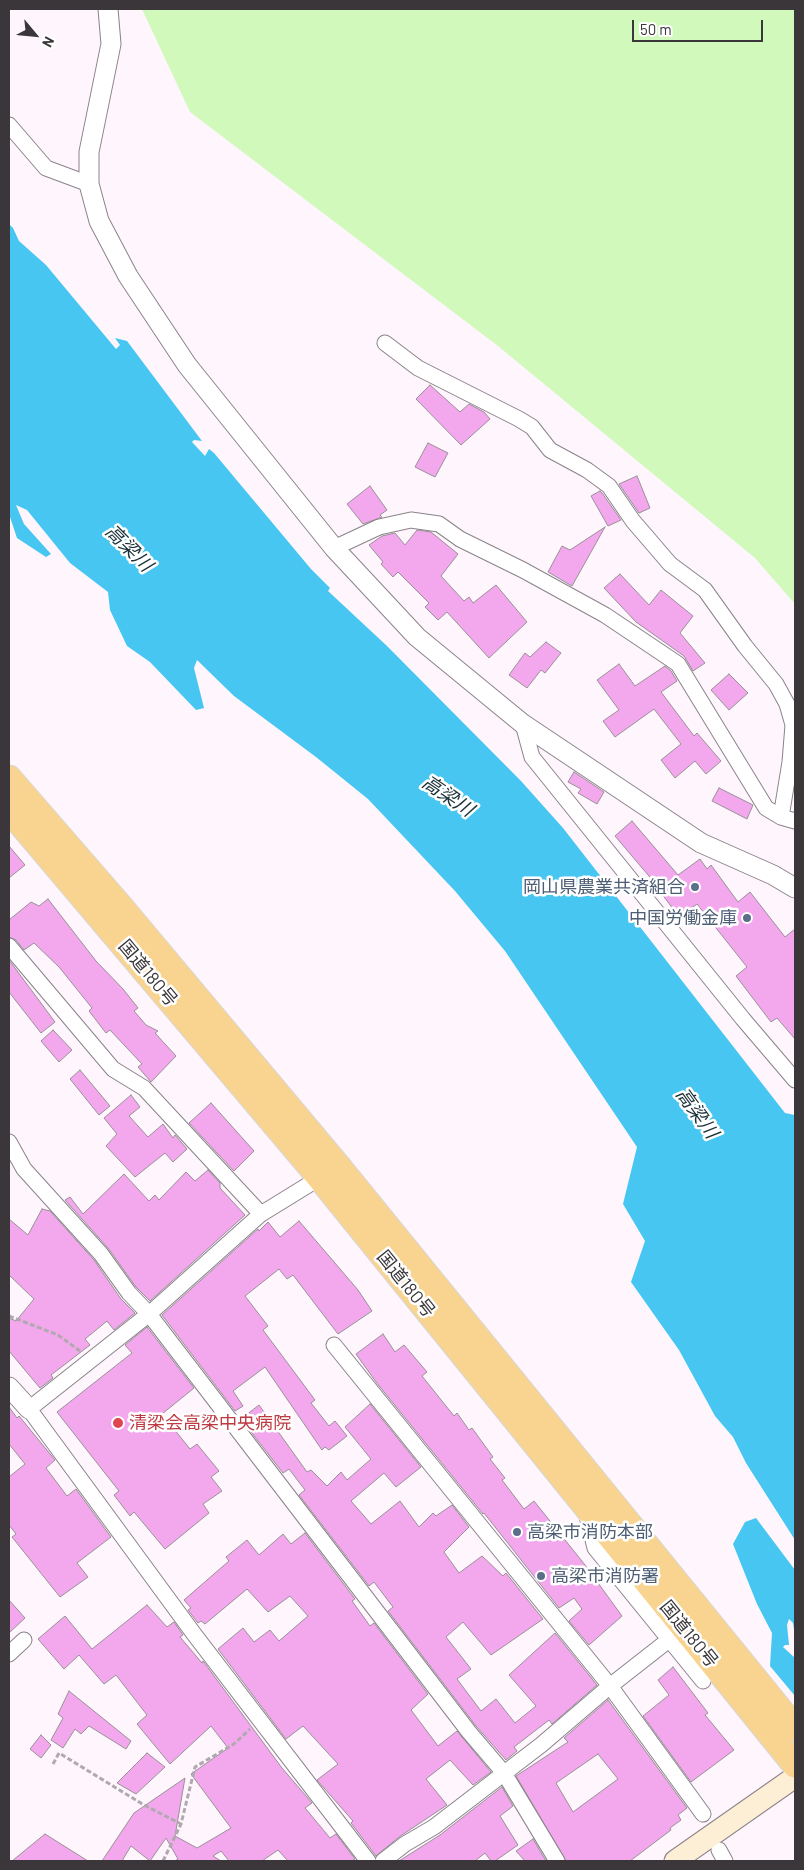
<!DOCTYPE html>
<html>
<head>
<meta charset="utf-8">
<style>
  body { margin:0 }
  #map { position:relative; width:804px; height:1870px; overflow:hidden; background:#fef5fd; font-family:Barlow,sans-serif }
  canvas { display:block }
  .frame { position:absolute; inset:0; border:10px solid #3a3639; pointer-events:none }
  .north { position:absolute; left:10px; top:10px; width:50px; height:50px; -webkit-text-stroke:4px #fff; paint-order:stroke; rotate:118deg; font-size:14px; font-weight:700; line-height:20px; text-align:center; color:#3a3639 }
  .north::after { content:''; display:block; margin:auto; width:18px; height:22px; background:#3a3639; clip-path:polygon(50% 0,100% 100%,50% 72%,0 100%) }
  .scale { position:absolute; left:632px; top:20px; width:131px; height:22px; box-sizing:border-box; border:2px solid #3a3639; border-top:0; padding-left:6px; font-size:15px; line-height:18px; white-space:nowrap; color:#3a3639; -webkit-text-stroke:4px #fff; paint-order:stroke }
</style>
</head>
<body>
<div id="map">
<canvas width="804" height="1870"></canvas>
<div class="frame"></div>
<div class="north">N</div>
<div class="scale">50 m</div>
</div>
<script>
const g = document.querySelector('canvas').getContext('2d');
g.lineJoin = 'round';
function fill(path, color) {
  g.fillStyle = color;
  g.fill(path, 'evenodd');
}
function poly(rows) {
  const path = new Path2D();
  for (const r of rows) {
    path.moveTo(r[0], r[1]);
    for (let i = 2; i < r.length; i += 2) path.lineTo(r[i], r[i + 1]);
  }
  return path;
}
function trace(path, color, width, dash) {
  g.strokeStyle = color;
  g.lineWidth = width;
  g.lineCap = dash ? 'butt' : 'round';
  g.setLineDash(dash || []);
  g.stroke(path);
}
function write(font, color, halo, rows, align = 'center') {
  g.font = font + ' Barlow,"Noto Sans JP",sans-serif';
  g.lineWidth = 5;
  g.setLineDash([]);
  g.textBaseline = 'middle';
  g.strokeStyle = halo;
  g.fillStyle = color;
  for (const [text, x, y, turn = 0] of rows) {
    g.save();
    g.translate(x, y);
    g.rotate((+turn || 0) * Math.PI / 180);
    g.textAlign = isNaN(turn) ? turn : align;
    if (halo) g.strokeText(text, 0, 0);
    g.fillText(text, 0, 0);
    g.restore();
  }
}
fill(poly([
  [142,9,795,9,795,604,755,558,498,346,190,112]
]), '#d1f9bc');
fill(poly([
  [9,224,13,228,19,241,46,265,116,349,120,345,115,338,127,341,202,441,194,440,192,442,205,456,209,449,214,453,311,569,330,588,328,591,387,646,521,781,563,828,785,1113,795,1115,795,1540,746,1463,733,1437,715,1416,679,1350,631,1282,645,1241,623,1204,637,1147,505,951,455,891,368,799,316,757,234,696,197,660,194,668,204,708,196,710,150,662,127,646,110,610,108,592,70,563,27,510,16,505,24,524,51,554,46,557,17,538,9,514],
  [756,1518,795,1570,795,1636,793,1623,789,1619,787,1625,789,1645,785,1645,783,1647,795,1658,795,1696,770,1666,772,1633,757,1604,733,1544,745,1522]
]), '#46c6f1');
const building = poly([
  [430,385,460,412,469,404,484,412,490,419,461,445,416,399,430,385],
  [428,443,448,453,435,477,415,467,428,443],
  [637,476,650,508,639,513,619,484,637,476],
  [370,486,387,510,380,515,382,517,363,524,347,504,370,486],
  [600,491,602,493,621,520,608,526,591,496,600,491],
  [605,527,572,586,548,572,562,546,570,550,605,527],
  [417,530,431,532,458,554,441,576,464,601,469,597,473,603,496,585,527,622,489,658,447,612,438,620,425,607,429,603,398,572,393,577,381,564,383,562,369,545,382,536,395,533,405,545,417,530],
  [620,574,649,605,661,590,693,616,680,633,705,663,693,671,684,656,636,622,604,588,620,574],
  [546,642,561,653,545,673,541,670,527,688,509,675,525,653,530,657,546,642],
  [619,664,635,686,665,666,671,671,677,681,661,692,694,736,697,733,721,761,706,774,695,761,675,778,661,760,681,744,654,709,615,737,603,721,619,710,597,680,619,664],
  [729,674,748,693,729,710,711,690,729,674],
  [574,772,604,792,597,804,578,793,581,789,568,782,574,772],
  [719,788,753,805,747,819,712,801,719,788],
  [632,821,678,875,700,859,707,869,711,865,738,902,750,892,785,937,795,929,795,1039,777,1018,771,1022,736,976,747,967,697,904,679,917,659,890,660,889,615,836,632,821],
  [9,846,25,865,9,878,9,846],
  [48,899,96,961,123,989,138,1008,134,1011,146,1025,158,1031,155,1033,176,1056,151,1082,138,1067,142,1064,110,1030,106,1033,89,1011,92,1008,59,967,34,943,24,950,16,940,9,937,9,920,31,902,39,906,48,899],
  [9,960,55,1022,41,1033,9,992,9,960],
  [53,1030,72,1050,59,1062,41,1041,53,1030],
  [80,1070,110,1106,99,1115,70,1079,80,1070],
  [131,1095,140,1107,129,1116,148,1137,163,1124,173,1138,175,1135,187,1149,173,1162,165,1153,135,1177,106,1146,117,1134,104,1118,131,1095],
  [211,1103,254,1151,234,1171,189,1123,211,1103],
  [208,1170,220,1183,220,1188,245,1215,150,1301,136,1287,108,1248,65,1200,70,1197,83,1214,124,1174,149,1201,155,1195,159,1200,186,1172,195,1181,208,1170],
  [42,1209,50,1211,94,1260,121,1299,135,1313,114,1330,107,1321,85,1339,90,1345,51,1375,53,1378,40,1388,9,1351,9,1318,16,1321,34,1299,9,1275,9,1219,28,1235,42,1209],
  [299,1221,358,1290,372,1311,338,1334,293,1275,287,1279,279,1269,245,1296,268,1326,263,1330,315,1400,311,1403,329,1426,335,1421,347,1436,329,1450,325,1447,322,1450,265,1367,233,1391,243,1406,235,1411,162,1315,258,1229,259,1231,268,1222,280,1237,299,1221],
  [147,1327,194,1388,162,1414,190,1449,197,1444,219,1471,211,1477,222,1491,203,1504,209,1513,165,1549,134,1512,130,1516,114,1495,119,1491,57,1412,132,1353,125,1345,147,1327],
  [383,1334,395,1352,404,1345,427,1372,422,1376,454,1416,457,1413,469,1430,472,1428,493,1457,490,1459,505,1478,502,1480,524,1509,534,1501,585,1565,622,1616,589,1645,569,1621,582,1609,574,1598,559,1608,484,1513,483,1514,376,1382,356,1354,383,1334],
  [370,1404,421,1467,396,1487,384,1473,351,1501,371,1524,400,1501,419,1527,433,1513,436,1516,452,1505,469,1527,444,1552,459,1573,482,1556,503,1576,506,1573,543,1619,491,1655,463,1622,446,1637,471,1669,457,1679,481,1711,496,1699,515,1723,536,1706,509,1675,555,1633,597,1685,552,1724,549,1720,514,1747,517,1751,506,1760,476,1726,388,1611,393,1607,374,1582,369,1586,299,1495,305,1490,289,1469,283,1473,241,1419,259,1405,307,1472,311,1470,327,1486,341,1472,347,1480,371,1459,345,1427,370,1404],
  [9,1407,17,1418,19,1416,55,1460,46,1468,67,1496,76,1489,111,1537,77,1563,88,1577,60,1597,12,1537,16,1534,9,1525,9,1477,25,1464,9,1444,9,1407],
  [305,1533,355,1599,352,1601,370,1626,374,1623,428,1694,411,1710,438,1746,457,1731,491,1772,473,1785,450,1760,426,1779,447,1805,399,1837,376,1856,351,1823,353,1821,317,1780,338,1764,303,1726,286,1739,218,1649,243,1628,254,1642,270,1630,279,1641,308,1616,290,1596,268,1612,247,1589,205,1624,201,1621,198,1623,188,1610,191,1608,184,1600,229,1561,226,1557,247,1540,259,1555,283,1534,291,1544,305,1533],
  [9,1600,25,1618,9,1633,9,1600],
  [147,1605,167,1627,174,1622,183,1635,180,1637,202,1663,203,1661,282,1768,312,1803,305,1808,330,1838,336,1834,355,1859,352,1861,288,1861,278,1850,262,1861,229,1861,221,1851,213,1856,221,1861,175,1861,178,1859,166,1838,150,1861,131,1846,122,1861,102,1861,134,1813,185,1778,175,1836,197,1848,231,1828,191,1774,228,1748,211,1726,170,1764,137,1724,147,1715,116,1675,104,1684,79,1655,64,1669,38,1639,65,1616,92,1649,147,1605],
  [673,1667,708,1713,705,1715,734,1750,691,1782,643,1716,669,1695,658,1680,673,1667],
  [69,1691,131,1741,126,1749,89,1726,81,1734,75,1729,63,1748,51,1740,63,1718,58,1714,69,1691],
  [608,1700,687,1808,678,1815,681,1820,670,1828,671,1830,630,1861,566,1861,516,1776,568,1742,564,1738,608,1700],
  [598,1754,618,1779,573,1812,556,1783,598,1754],
  [41,1735,51,1745,41,1758,30,1749,41,1735],
  [147,1753,165,1767,136,1794,117,1783,147,1753],
  [502,1787,513,1806,500,1816,518,1845,495,1861,491,1861,485,1853,475,1861,399,1861,440,1835,502,1787],
  [45,1834,88,1861,12,1861,45,1834],
  [533,1839,546,1861,525,1861,516,1851,533,1839]
]);
fill(building, '#f3a8ed');
trace(building, '#989097', 1);
const minor = poly([
  [9,125,46,168,89,184],
  [385,343,418,368,519,419,532,427,550,450,587,470,609,486,633,521,670,564,705,590,745,646,776,684,787,704,793,725,790,762,781,817],
  [334,548,379,527,411,520,439,524,460,539,523,570,605,615,678,664,766,808,781,817,795,821],
  [523,724,532,757,743,1019,795,1080],
  [9,946,113,1069,144,1088,261,1214],
  [9,1142,24,1169,101,1254,129,1293,149,1314,469,1732,504,1773,557,1861],
  [326,1174,261,1214,149,1314,29,1409,194,1634,368,1861],
  [334,1345,610,1686,703,1814],
  [586,1512,595,1548,703,1681],
  [9,1654,24,1640],
  [719,1850,725,1861],
  [383,1861,405,1844,434,1827,541,1745,610,1686,670,1639]
]);
const tertiary = poly([
  [108,9,111,44,89,152,89,184,99,221,128,276,187,365,334,548,417,637,523,724,701,843,773,875,795,888],
  [9,1387,29,1409]
]);
const secondary = poly([
  [675,1861,795,1777]
]);
const trunk = poly([
  [9,778,121,907,338,1166,795,1728],
  [9,810,320,1178,795,1765]
]);
trace(minor, '#8b838a', 17);
trace(tertiary, '#8b838a', 21);
trace(secondary, '#8b838a', 23);
trace(trunk, '#d8d7d7', 27);
trace(poly([
  [9,1316,58,1335,80,1351],
  [53,1764,59,1753,144,1805,181,1824],
  [163,1861,181,1824,195,1767,234,1744,250,1729]
]), '#b0a9af', 3, [5, 2.5]);
trace(minor, '#fff', 15);
trace(tertiary, '#fff', 19);
trace(secondary, '#fcefd5', 21);
trace(trunk, '#f8d490', 25);
for (const [x, y, r, color] of [
  [695,887,5,"#5c6f8a"],
  [747,918,5,"#5c6f8a"],
  [118,1423,6,"#e0444e"],
  [517,1532,5,"#5c6f8a"],
  [541,1576,5,"#5c6f8a"]
]) {
  const dot = new Path2D();
  dot.arc(x, y, r, 0, 2 * Math.PI);
  g.fillStyle = color;
  g.fill(dot);
  trace(dot, '#fff', 2);
}
write('18px', '#4e5e75', '#fff', [
  ["岡山県農業共済組合",685,887],
  ["中国労働金庫",737,918],
  ["高梁市消防本部",527,1532,"left"],
  ["高梁市消防署",551,1576,"left"]
], 'right');
write('18px', '#3a3639', '#fff', [
  ["国道180号",148,973,50],
  ["国道180号",406,1284,51],
  ["国道180号",689,1634,51]
]);
write('18px', '#be3a42', '#fff', [
  ["清梁会高梁中央病院",129,1423]
], 'left');
write('italic 19px', '#1b3139', '#fff', [
  ["高梁川",129,548,45],
  ["高梁川",448,796,34],
  ["高梁川",697,1113,54]
]);
</script>
</body>
</html>
